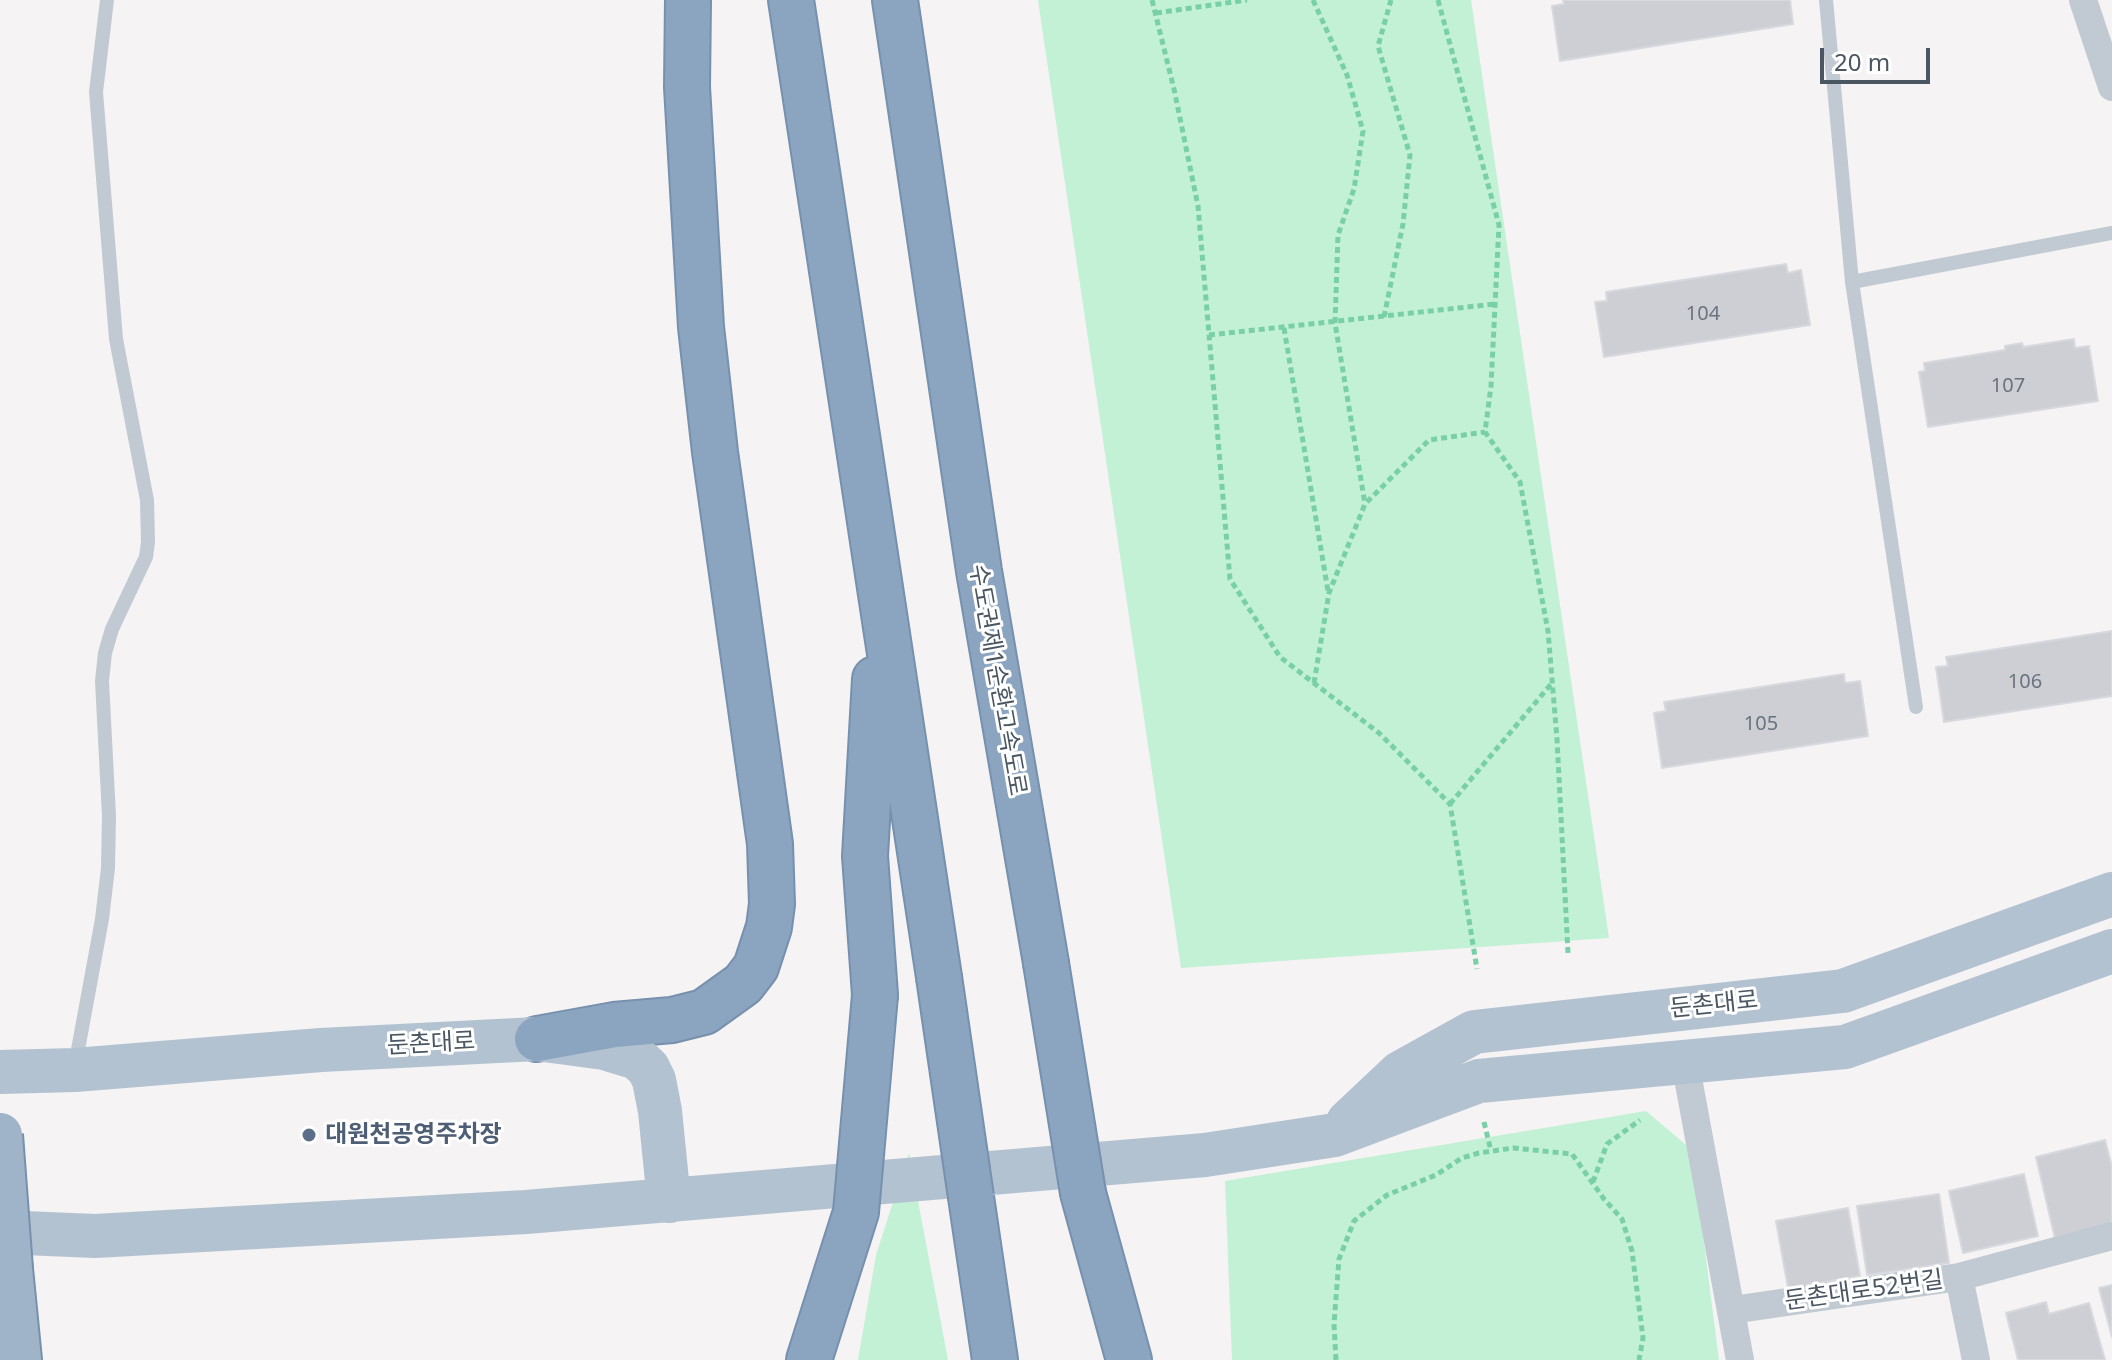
<!DOCTYPE html>
<html>
<head>
<meta charset="utf-8">
<style>
  body { margin:0 }
  #map { position:relative; width:2112px; height:1360px; overflow:hidden; background:#f5f3f3; font-family:"Noto Sans",sans-serif }
  canvas { display:block }
  .scale { position:absolute; left:1820px; top:48px; width:110px; height:36px; box-sizing:border-box; border:4px solid #4a5661; border-top:0; padding-left:10px; font-size:24px; line-height:28px; white-space:nowrap; color:#4a5661; -webkit-text-stroke:6px #fff; paint-order:stroke }
</style>
</head>
<body>
<div id="map">
<canvas width="2112" height="1360"></canvas>
<div class="scale">20 m</div>
</div>
<script>
const g = document.querySelector('canvas').getContext('2d');
g.lineJoin = 'round';
function fill(path, color) {
  g.fillStyle = color;
  g.fill(path, 'evenodd');
}
function poly(rows) {
  const path = new Path2D();
  for (const r of rows) {
    path.moveTo(r[0], r[1]);
    for (let i = 2; i < r.length; i += 2) path.lineTo(r[i], r[i + 1]);
  }
  return path;
}
function trace(path, color, width, dash) {
  g.strokeStyle = color;
  g.lineWidth = width;
  g.lineCap = dash ? 'butt' : 'round';
  g.setLineDash(dash || []);
  g.stroke(path);
}
function write(font, color, halo, rows, align = 'center') {
  g.font = font + ' "Noto Sans","Noto Sans KR",sans-serif';
  g.lineWidth = 6;
  g.setLineDash([]);
  g.textBaseline = 'middle';
  g.strokeStyle = halo;
  g.fillStyle = color;
  for (const [text, x, y, turn = 0] of rows) {
    g.save();
    g.translate(x, y);
    g.rotate((+turn || 0) * Math.PI / 180);
    g.textAlign = isNaN(turn) ? turn : align;
    if (halo) g.strokeText(text, 0, 0);
    g.fillText(text, 0, 0);
    g.restore();
  }
}
fill(poly([
  [1038,0,1471,0,1609,938,1181,968],
  [1646,1111,1692,1150,1719,1360,1232,1360,1225,1181],
  [909,1153,948,1360,858,1360,876,1255]
]), '#c3f1d5');
const building = poly([
  [1563,0,1790,0,1793,24,1560,61,1552,6,1564,4,1563,0],
  [1786,264,1788,273,1801,270,1810,325,1604,357,1595,302,1607,301,1606,292,1786,264],
  [2074,339,2075,348,2089,346,2098,401,1928,427,1919,372,1925,371,1924,363,2005,350,2005,346,2022,343,2023,347,2074,339],
  [2112,631,2112,696,1944,722,1936,667,1948,666,1946,657,2112,631],
  [1844,674,1845,683,1860,681,1868,736,1662,768,1654,713,1666,711,1664,702,1844,674],
  [2105,1140,2112,1167,2112,1223,2057,1247,2036,1157,2105,1140],
  [2024,1174,2038,1236,1963,1253,1949,1191,2024,1174],
  [1939,1194,1949,1263,1867,1275,1857,1206,1939,1194],
  [1848,1208,1860,1276,1788,1288,1776,1221,1848,1208],
  [2112,1285,2112,1337,2099,1288,2112,1285],
  [2046,1302,2049,1314,2089,1303,2105,1360,2018,1360,2006,1313,2046,1302]
]);
fill(building, '#cdcfd5');
trace(building, '#d7d9de', 2);
const trunk = poly([
  [10,1269,19,1360]
]);
const motorway = poly([
  [791,0,939,977],
  [895,0,979,571,1046,963],
  [875,679,865,856,875,995],
  [537,1039,614,1025,672,1020,704,1012,743,984,756,967,769,927,772,904,770,844,715,452,701,327,687,87,688,0],
  [1083,1193,1129,1360],
  [971,1197,995,1360],
  [809,1360,856,1212]
]);
trace(trunk, '#7690ad', 48);
trace(motorway, '#7690ad', 48);
trace(poly([
  [1152,0,1174,89,1198,206,1230,579,1280,657,1379,733,1450,804,1477,969],
  [1313,0,1347,75,1363,131,1354,189,1338,235,1335,323,1365,504],
  [1438,0,1499,225,1491,386,1485,432,1520,482,1548,631,1557,739,1568,953],
  [1156,13,1247,0],
  [1384,317,1403,224,1410,155,1378,46,1391,0],
  [1284,328,1328,591],
  [1209,335,1495,304],
  [1314,683,1329,593,1365,504,1429,440,1485,432],
  [1450,804,1552,683],
  [1484,1122,1491,1151],
  [1593,1182,1607,1144,1640,1120],
  [1336,1360,1334,1324,1339,1259,1354,1221,1387,1195,1436,1175,1462,1158,1479,1153,1513,1148,1572,1154,1604,1199,1622,1219,1632,1251,1643,1338,1639,1360]
]), '#7ad0a6', 5, [6, 4]);
trace(poly([
  [1826,0,1852,282,1916,707],
  [1852,282,2112,233],
  [75,1066,102,919,108,868,109,816,102,681,105,653,112,629,146,557,148,542,147,500,116,339,96,92,107,0]
]), '#c1cad2', 14);
trace(poly([
  [2083,0,2112,87],
  [1685,1062,1740,1360],
  [1959,1277,1976,1360],
  [1732,1310,1959,1277,2112,1236]
]), '#c1cad2', 28);
trace(poly([
  [0,1072,75,1070,321,1050,537,1039,604,1048,637,1058,648,1068,654,1080,660,1111,669,1201],
  [1348,1122,1400,1073,1474,1032,1843,991,2112,894],
  [0,1232,95,1236,526,1212,1205,1155,1335,1135,1479,1081,1845,1047,2112,951]
]), '#b3c2d1', 44);
trace(trunk, '#9fb4c9', 44);
trace(motorway, '#8ba5c1', 44);
const trunkBridge = poly([
  [0,1135,10,1269]
]);
const motorwayBridge = poly([
  [1046,963,1083,1193],
  [939,977,971,1197],
  [856,1212,875,995]
]);
trace(trunkBridge, '#7690ad', 48, []);
trace(motorwayBridge, '#7690ad', 48, []);
trace(trunkBridge, '#9fb4c9', 44);
trace(motorwayBridge, '#8ba5c1', 44);
for (const [x, y, r, color] of [
  [309,1135,8,"#5c6f8a"]
]) {
  const dot = new Path2D();
  dot.arc(x, y, r, 0, 2 * Math.PI);
  g.fillStyle = color;
  g.fill(dot);
  trace(dot, '#fff', 3);
}
write('20px', '#6b747e', null, [
  ["104",1703,314],
  ["107",2008,386],
  ["106",2025,682],
  ["105",1761,724]
]);
write('24px', '#4a5661', '#fff', [
  ["수도권제1순환고속도로",997,680,80],
  ["둔촌대로",1714,1005,-6],
  ["둔촌대로",431,1044,-3],
  ["둔촌대로52번길",1864,1291,-8]
]);
write('bold 24px', '#4e5e75', '#fff', [
  ["대원천공영주차장",325,1135]
], 'left');
</script>
</body>
</html>
